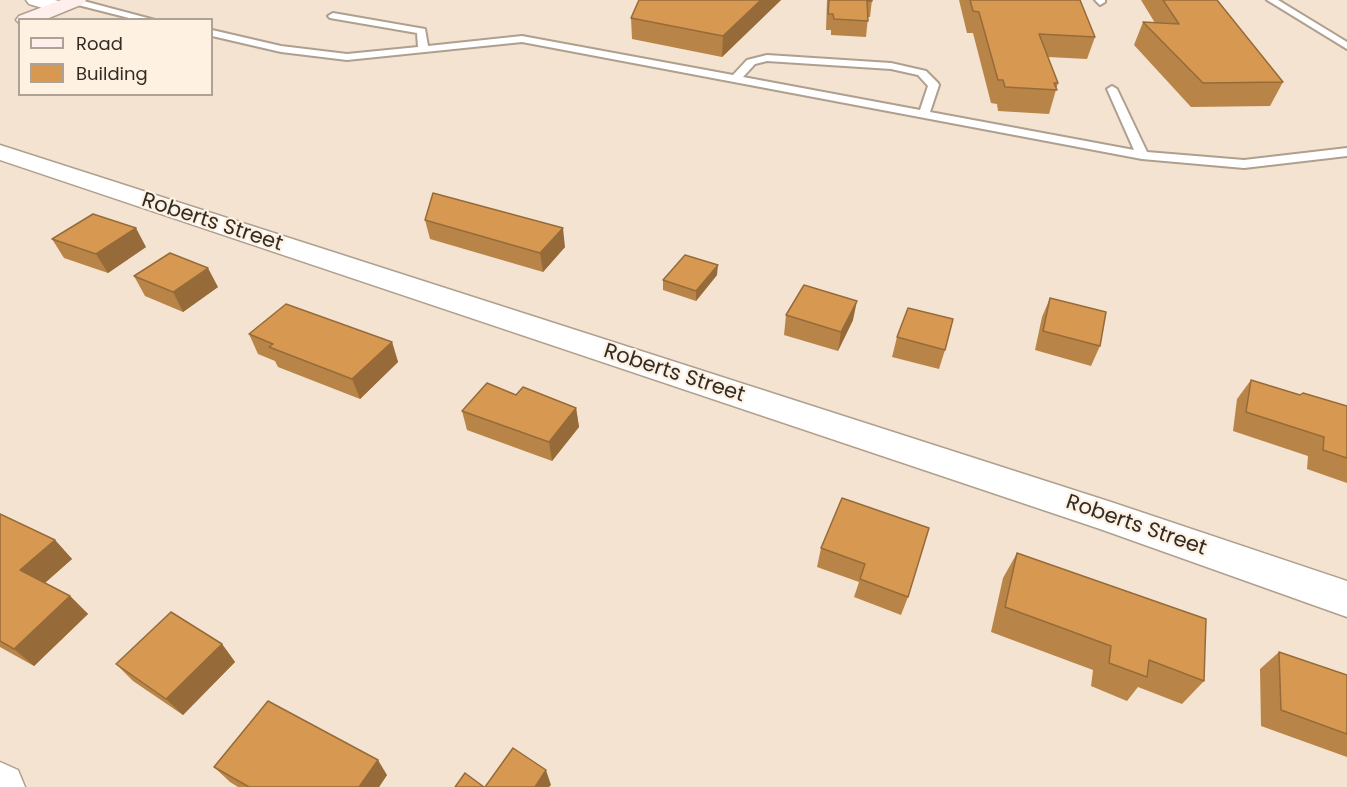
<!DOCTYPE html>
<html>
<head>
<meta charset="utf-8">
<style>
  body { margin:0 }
  #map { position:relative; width:1347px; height:787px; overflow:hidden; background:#f4e3d1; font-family:Poppins,sans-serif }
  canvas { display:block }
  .legend { position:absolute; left:18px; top:18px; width:195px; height:78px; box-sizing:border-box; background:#fff1e2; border:2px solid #ada296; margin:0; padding:8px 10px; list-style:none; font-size:18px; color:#322c25 }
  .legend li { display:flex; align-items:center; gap:12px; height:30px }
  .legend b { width:30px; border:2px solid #ada296 }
</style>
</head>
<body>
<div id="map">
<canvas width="1347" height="787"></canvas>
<ul class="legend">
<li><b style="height:8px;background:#feefec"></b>Road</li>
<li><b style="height:16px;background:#d79952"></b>Building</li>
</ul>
</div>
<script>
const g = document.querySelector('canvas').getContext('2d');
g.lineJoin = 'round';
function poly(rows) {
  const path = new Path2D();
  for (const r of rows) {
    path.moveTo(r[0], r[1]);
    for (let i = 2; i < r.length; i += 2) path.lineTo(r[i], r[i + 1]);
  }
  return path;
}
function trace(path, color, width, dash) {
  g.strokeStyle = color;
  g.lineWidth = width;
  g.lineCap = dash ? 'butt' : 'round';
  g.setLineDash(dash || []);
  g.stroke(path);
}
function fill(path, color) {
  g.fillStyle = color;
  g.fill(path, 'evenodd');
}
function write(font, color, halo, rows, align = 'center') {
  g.font = font + ' Poppins,sans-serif';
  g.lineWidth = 4.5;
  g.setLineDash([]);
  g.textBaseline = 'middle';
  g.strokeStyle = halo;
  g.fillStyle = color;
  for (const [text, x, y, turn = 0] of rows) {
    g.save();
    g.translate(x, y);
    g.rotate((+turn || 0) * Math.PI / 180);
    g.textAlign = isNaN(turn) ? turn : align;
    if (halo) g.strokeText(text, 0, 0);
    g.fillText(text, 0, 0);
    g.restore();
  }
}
const lane = poly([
  [69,0,80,0,155,20,137,20,70,3,69,0],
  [1095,0,1105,0,1105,2,1100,5,1095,0],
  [1267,0,1278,0,1347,42,1347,49,1267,0],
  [333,13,425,29,428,46,522,36,733,75,747,60,767,55,891,63,926,71,938,83,939,85,930,112,1134,150,1107,89,1112,86,1117,89,1147,152,1244,160,1347,148,1347,156,1244,168,1142,159,522,42,347,60,281,52,212,36,212,30,281,46,347,54,418,47,417,33,330,18,328,16,333,13],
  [767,61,891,69,918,75,928,86,920,110,743,77,755,64,767,61]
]);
const street = poly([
  [26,0,55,0,66,3,68,7,59,13,29,4,26,0],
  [0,145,1111,502,1347,581,1347,617,1100,529,0,160,0,145],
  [0,762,18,770,25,787,0,787,0,762]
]);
const secondary = poly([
  [61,0,86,0,83,4,44,20,20,20,20,24,16,20,19,16,61,0]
]);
trace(lane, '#af9f8e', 4);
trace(street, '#af9f8e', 3);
trace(secondary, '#af9f8e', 3);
fill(lane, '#fff');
fill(street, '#fff');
fill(secondary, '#feefec');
fill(poly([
  [781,0,722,57,632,39,631,18],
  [827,0,872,0,870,17,868,17,866,37,831,35,831,30,826,30],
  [959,0,1080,0,1095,37,1087,59,1048,57,1058,83,1049,114,998,111,997,104,991,103,973,33,967,33],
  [1141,0,1217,0,1283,82,1270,106,1191,107,1134,45,1143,22,1155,23],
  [425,220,565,247,543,272,430,239],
  [52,239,146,247,108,273,64,258],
  [717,275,696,301,663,290,663,280],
  [134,276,218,287,183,312,145,296],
  [1050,298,1100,346,1091,366,1035,350,1042,317],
  [786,315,853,320,838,351,784,335],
  [249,334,392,342,398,362,360,399,278,367,275,361,258,354],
  [897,337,945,350,939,369,892,357],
  [1251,380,1300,395,1347,406,1347,483,1307,469,1308,456,1233,431,1237,399],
  [516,395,576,408,579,427,552,461,467,430,462,411],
  [842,498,908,597,901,615,854,597,859,582,817,567,821,548],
  [0,514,55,540,72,559,45,583,70,596,88,614,34,666,0,647],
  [1017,553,1204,681,1182,704,1138,687,1127,701,1091,686,1093,670,991,632,1003,578],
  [222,644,235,662,183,715,133,681,116,664],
  [1279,652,1347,675,1347,757,1261,726,1260,669],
  [214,767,387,775,379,787,238,787,230,782]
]), '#b98447');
fill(poly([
  [761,0,781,0,722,57,723,36],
  [136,228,146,247,108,273,96,254],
  [563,228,565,247,543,272,540,253],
  [718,265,717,275,696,301,696,291],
  [208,268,218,287,183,312,173,292],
  [857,301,853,320,838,351,841,332],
  [392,342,398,362,360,399,352,379],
  [576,408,579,427,552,461,549,442],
  [55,540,72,559,39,588,20,570],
  [70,596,88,614,34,666,14,649],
  [222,644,235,662,183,715,166,699],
  [378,760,387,775,379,787,359,787],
  [546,770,551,785,549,787,535,787]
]), '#966b39');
const building = poly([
  [639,0,761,0,723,36,631,18,639,0],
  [829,0,872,0,872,1,867,1,868,21,834,19,833,14,828,14,829,0],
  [970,0,1080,0,1095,37,1039,34,1058,83,1054,83,1057,90,1005,87,1003,80,998,80,979,12,973,11,970,0],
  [1163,0,1217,0,1283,82,1203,83,1143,22,1179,24,1163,0],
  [433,193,563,228,540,253,425,220,433,193],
  [93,214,136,228,96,254,52,239,93,214],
  [170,253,208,268,173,292,134,276,170,253],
  [685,255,718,265,696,291,663,280,685,255],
  [804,285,857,301,841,332,786,315,804,285],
  [1050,298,1106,312,1100,346,1043,331,1050,298],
  [286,304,392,342,352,379,269,347,273,344,249,334,286,304],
  [908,308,953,319,945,350,897,337,908,308],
  [1251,380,1300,395,1303,393,1347,406,1347,458,1323,450,1324,437,1246,412,1251,380],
  [487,383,516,395,523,387,576,408,549,442,462,411,487,383],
  [842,498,929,528,908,597,860,579,865,564,821,548,842,498],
  [0,514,55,540,20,570,70,596,14,649,0,641,0,514],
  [1017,553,1206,619,1204,681,1149,660,1147,677,1109,663,1111,646,1005,607,1017,553],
  [171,612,222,644,166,699,116,664,171,612],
  [1279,652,1347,675,1347,734,1281,710,1279,652],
  [268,701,378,760,359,787,249,787,214,767,268,701],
  [513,748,546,770,535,787,485,787,513,748],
  [465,773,484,787,455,787,465,773]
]);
fill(building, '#d79952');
trace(building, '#966b39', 1.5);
write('21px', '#322c25', '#fff1e2', [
  ["Roberts Street",212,223,18],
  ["Roberts Street",674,374,18],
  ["Roberts Street",1136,526,19]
]);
</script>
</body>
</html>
